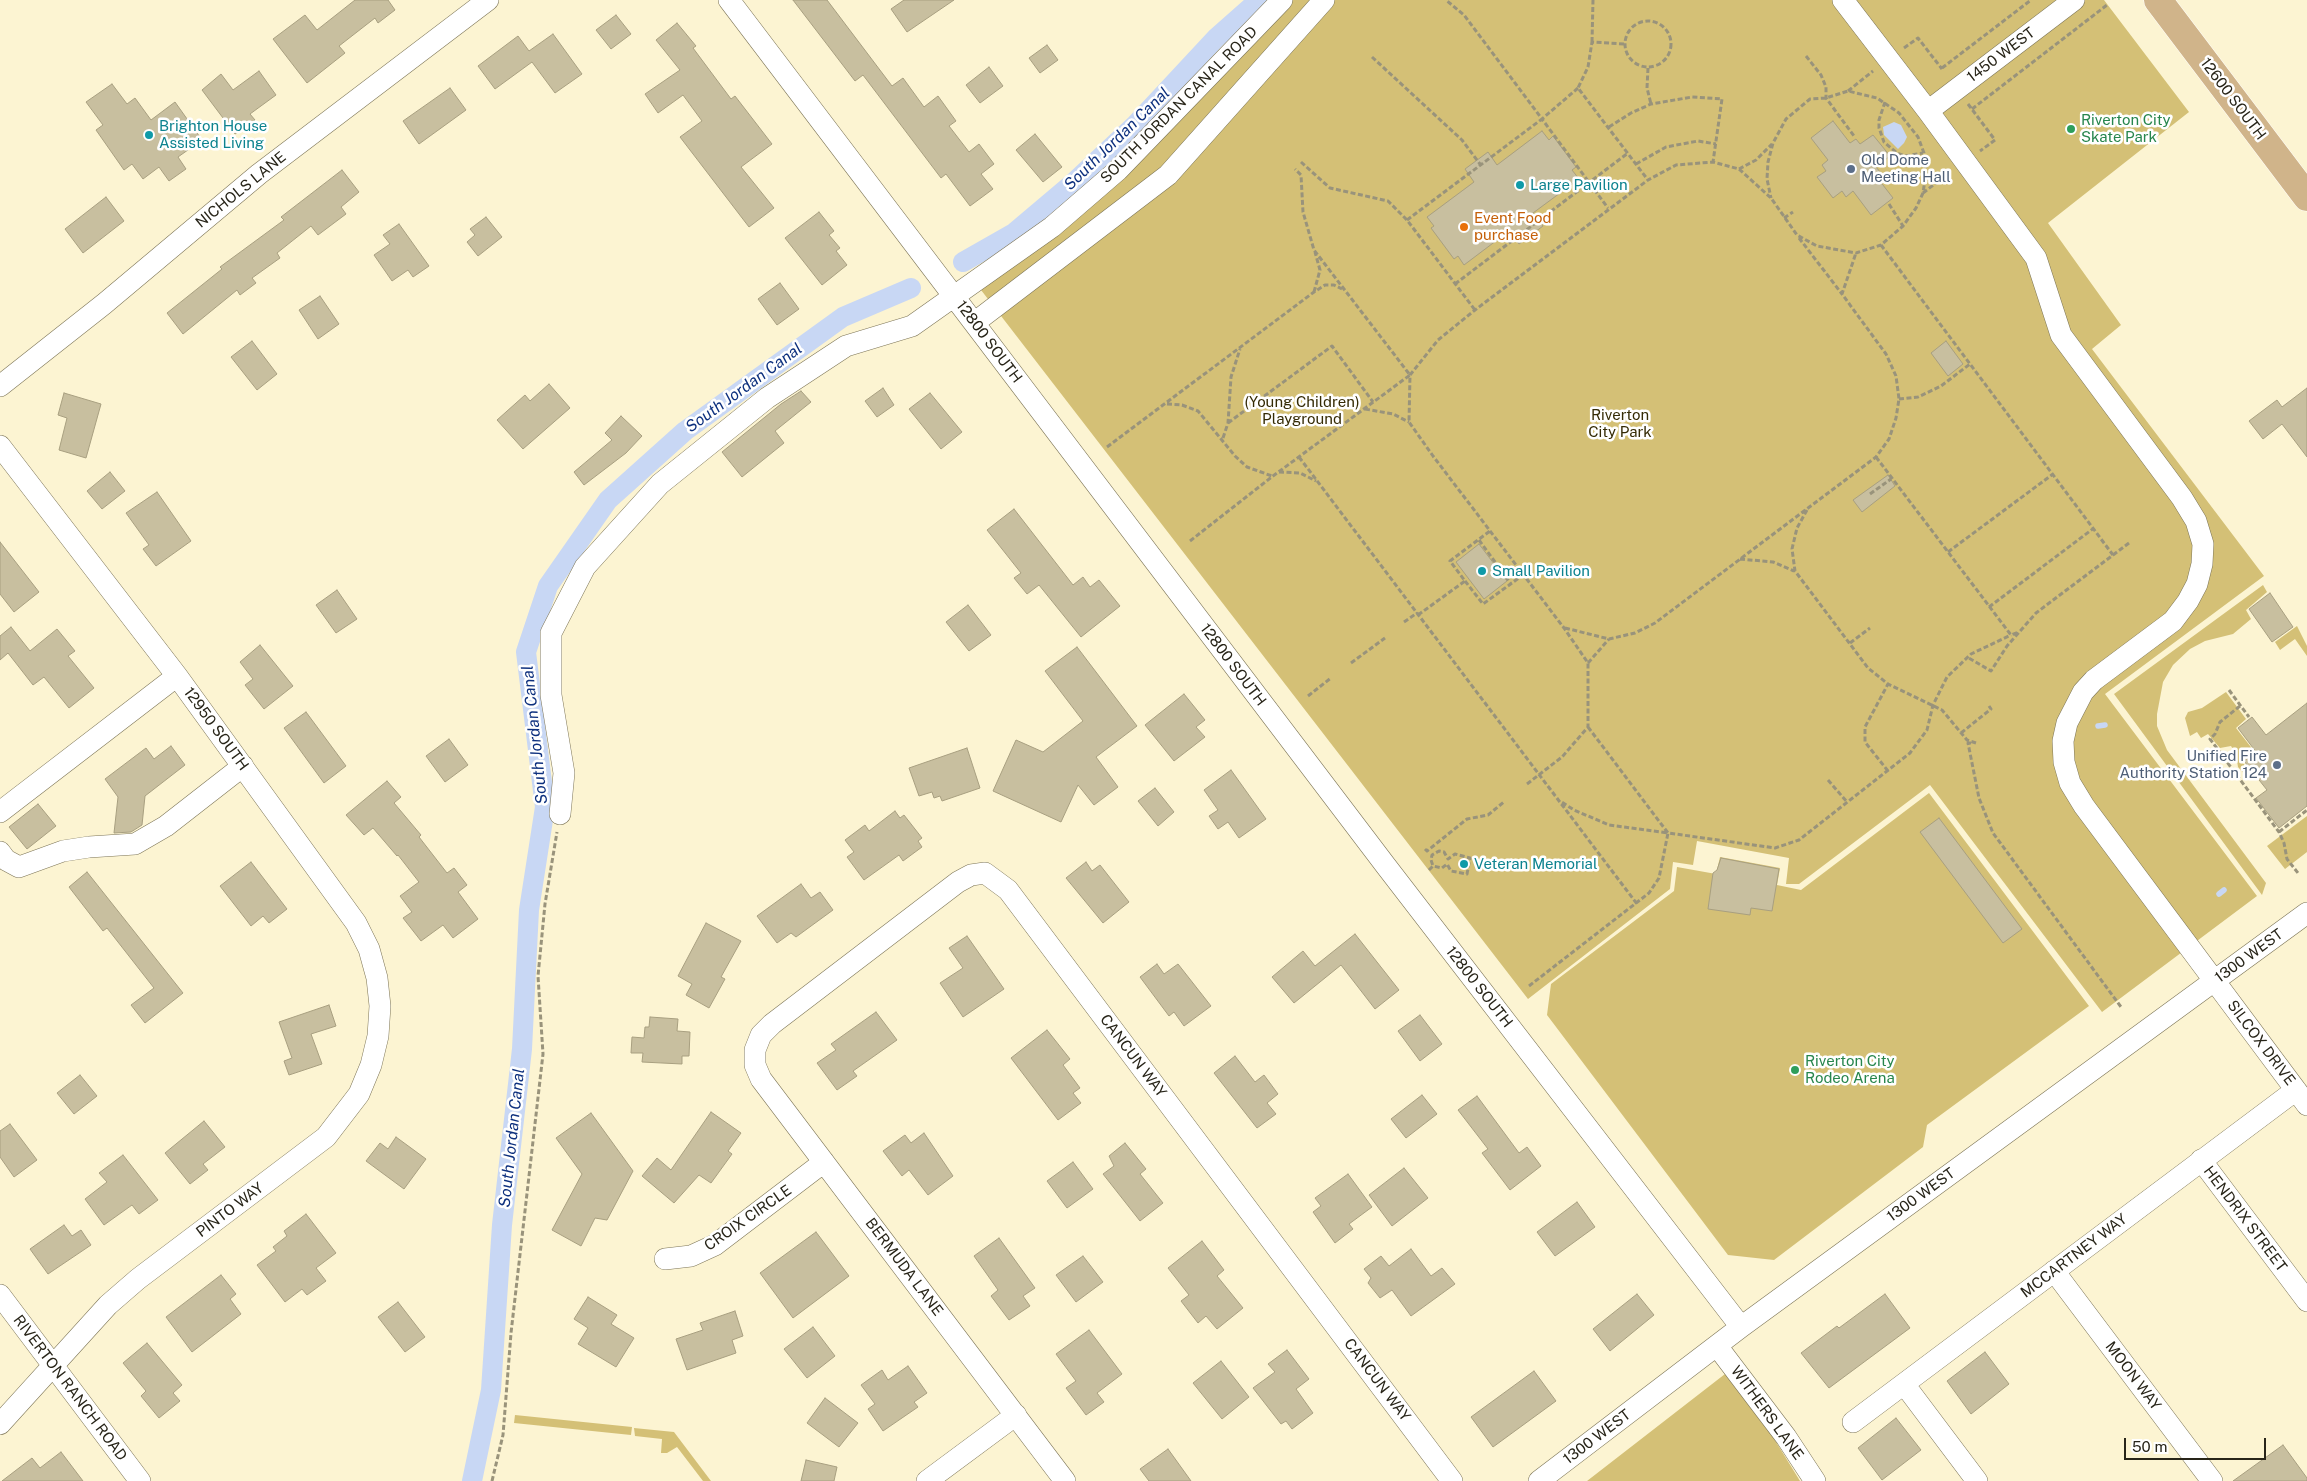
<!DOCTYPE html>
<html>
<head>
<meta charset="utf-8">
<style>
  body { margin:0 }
  #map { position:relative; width:2307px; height:1481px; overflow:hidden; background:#fcf4d2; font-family:"Public Sans",sans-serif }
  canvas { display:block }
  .scale { position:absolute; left:2124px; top:1438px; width:142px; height:22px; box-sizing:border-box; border:2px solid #282519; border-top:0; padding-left:6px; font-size:15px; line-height:18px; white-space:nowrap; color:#282519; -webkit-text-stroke:4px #fff; paint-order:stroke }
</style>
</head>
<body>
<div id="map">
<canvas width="2307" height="1481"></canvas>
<div class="scale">50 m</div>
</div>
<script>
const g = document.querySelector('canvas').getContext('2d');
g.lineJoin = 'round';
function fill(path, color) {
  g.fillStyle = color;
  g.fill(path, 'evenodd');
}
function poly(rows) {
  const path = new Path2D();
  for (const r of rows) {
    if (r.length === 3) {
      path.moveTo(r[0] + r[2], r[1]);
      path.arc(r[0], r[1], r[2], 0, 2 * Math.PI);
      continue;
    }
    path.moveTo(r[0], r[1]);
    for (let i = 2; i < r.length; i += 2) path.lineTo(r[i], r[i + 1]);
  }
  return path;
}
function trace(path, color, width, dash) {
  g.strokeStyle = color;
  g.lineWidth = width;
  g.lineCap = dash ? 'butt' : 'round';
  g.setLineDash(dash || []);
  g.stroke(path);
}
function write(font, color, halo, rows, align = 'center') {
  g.font = font + ' "Public Sans",sans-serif';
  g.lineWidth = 5;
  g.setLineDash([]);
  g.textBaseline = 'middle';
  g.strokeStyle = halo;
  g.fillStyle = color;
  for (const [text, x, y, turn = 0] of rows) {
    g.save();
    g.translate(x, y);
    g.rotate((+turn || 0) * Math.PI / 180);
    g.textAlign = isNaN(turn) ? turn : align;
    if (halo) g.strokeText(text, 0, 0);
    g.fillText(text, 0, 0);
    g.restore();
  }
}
fill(poly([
  [1290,0,2104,0,2189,112,2048,223,2121,325,2092,349,2264,576,2105,694,2257,896,2102,1012,1930,785,1799,884,1786,884,1789,858,1697,841,1693,865,1673,862,1670,889,1528,999,981,290],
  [2263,585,2267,592,2246,610,2251,619,2233,634,2205,641,2190,649,2173,665,2163,682,2157,714,2157,726,2167,750,2266,883,2262,895,2114,694],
  [2297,626,2307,646,2307,656,2295,639,2280,650,2275,642],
  [2226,692,2246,719,2236,728,2254,751,2242,762,2255,777,2265,770,2265,781,2248,778,2238,767,2236,754,2231,746,2220,748,2208,734,2201,738,2197,732,2190,736,2185,718,2188,712,2202,708],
  [1929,793,2089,1006,1927,1125,1923,1147,1774,1260,1728,1255,1547,1015,1551,984,1674,891,1677,867,1716,874,1720,857,1780,868,1777,885,1801,890],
  [2307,816,2307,852,2285,869,2267,846],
  [1725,1374,1773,1437,1800,1481,1587,1481],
  [515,1415,632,1427,631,1435,514,1423],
  [634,1428,674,1432,711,1481,703,1481,677,1447,667,1453,661,1453,662,1439,635,1436]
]), '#d4c076');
fill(poly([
  [1894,122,1901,125,1907,137,1904,143,1898,149,1884,135,1883,127]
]), '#c8d7f4');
trace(poly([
  [2098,726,2105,725],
  [2219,894,2224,890]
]), '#c8d7f4', 5.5);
trace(poly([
  [963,262,1014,233,1072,184,1135,125,1216,38,1259,0],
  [472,1481,491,1390,502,1225,522,1049,529,910,545,807,526,652,548,586,608,500,685,431,843,317,911,288]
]), '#c8d7f4', 20);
const building = poly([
  [355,0,388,0,395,10,378,23,375,18,339,46,345,53,307,83,273,39,305,15,317,30,355,0],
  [793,0,827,0,892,86,903,78,924,107,938,96,956,121,949,126,969,152,979,144,994,164,981,174,993,189,970,206,946,174,941,178,863,75,855,81,793,0],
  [904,0,954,0,907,32,891,9,904,0],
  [616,15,631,34,611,49,596,30,616,15],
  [677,23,696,46,693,48,731,99,735,96,772,144,741,167,774,208,749,227,680,137,702,121,683,95,658,113,645,94,680,70,656,40,677,23],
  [553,34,582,74,555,93,532,62,495,89,478,66,518,36,529,51,553,34],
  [1047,45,1058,60,1040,73,1029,58,1047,45],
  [989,67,1003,86,980,103,966,85,989,67],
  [259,71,276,95,250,114,255,120,235,134,202,90,221,74,233,90,259,71],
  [112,84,127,104,135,98,151,120,175,102,202,140,178,157,186,169,169,181,159,167,143,179,132,164,124,170,96,130,103,125,86,102,112,84],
  [450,88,466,110,419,144,403,121,450,88],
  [1833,121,1850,143,1856,139,1860,144,1873,135,1890,156,1876,167,1881,173,1876,176,1893,198,1871,215,1853,191,1846,197,1842,191,1833,198,1817,177,1826,171,1822,165,1828,160,1811,138,1833,121],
  [1542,131,1549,140,1553,136,1576,167,1572,170,1579,179,1533,213,1543,226,1519,244,1509,231,1464,265,1458,256,1454,259,1431,228,1434,226,1427,217,1474,182,1465,169,1488,152,1497,165,1542,131],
  [1035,134,1062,167,1043,182,1016,150,1035,134],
  [342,170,359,192,341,207,346,214,318,235,311,226,277,253,280,258,252,278,256,283,240,295,237,290,183,334,167,313,222,269,220,267,284,220,281,217,342,170],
  [106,197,124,221,83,253,65,229,106,197],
  [819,212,834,231,829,235,840,248,836,251,847,265,822,285,785,238,819,212],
  [486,217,502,237,478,256,467,242,475,235,470,229,486,217],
  [399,224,429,266,413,277,408,270,392,281,374,255,390,244,383,235,399,224],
  [780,283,799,309,777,325,758,299,780,283],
  [320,296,339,324,318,339,299,310,320,296],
  [252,341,277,374,257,390,231,357,252,341],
  [1946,341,1963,364,1948,376,1931,353,1946,341],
  [549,384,570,408,523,449,497,420,525,395,530,401,549,384],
  [883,388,894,405,877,417,865,401,883,388],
  [2307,388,2307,457,2282,424,2263,439,2249,421,2277,400,2282,407,2307,388],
  [801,391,811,402,775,431,784,443,742,477,722,452,781,404,801,391],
  [64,393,101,404,86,458,59,450,67,418,58,415,64,393],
  [930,393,962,432,941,449,909,409,930,393],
  [621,416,642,436,626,453,584,485,574,472,612,440,605,433,621,416],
  [110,472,125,491,102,509,87,491,110,472],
  [1888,475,1895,486,1862,512,1853,500,1888,475],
  [157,492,191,541,156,566,143,549,149,545,126,513,157,492],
  [1014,509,1073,585,1083,577,1090,587,1099,580,1120,606,1081,637,1039,585,1027,594,1014,578,1021,573,987,530,1014,509],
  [0,542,39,592,14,612,0,594,0,542],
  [1479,544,1507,581,1484,599,1456,562,1479,544],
  [337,590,357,619,336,633,316,605,337,590],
  [2270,593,2293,627,2272,642,2249,609,2270,593],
  [968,605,991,635,969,651,946,622,968,605],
  [11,627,30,651,57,629,75,651,68,656,94,688,69,708,44,677,33,685,8,653,0,660,0,636,11,627],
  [260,645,293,686,264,709,245,685,253,679,240,662,260,645],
  [1077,647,1137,726,1096,757,1118,787,1094,805,1078,785,1061,822,993,791,1016,740,1043,752,1083,721,1045,671,1077,647],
  [1184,694,1205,720,1196,727,1205,737,1174,761,1145,725,1184,694],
  [2307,703,2307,806,2279,828,2256,798,2267,790,2244,761,2256,752,2238,728,2252,717,2266,735,2307,703],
  [306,712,346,766,324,783,284,728,306,712],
  [449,739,468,765,445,782,426,756,449,739],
  [171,746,185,765,145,796,142,825,131,832,114,833,118,797,105,779,146,748,154,759,171,746],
  [967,748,980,788,942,801,940,796,934,798,932,792,919,796,909,768,967,748],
  [1231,770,1266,819,1239,838,1228,822,1218,829,1209,816,1218,810,1204,790,1231,770],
  [387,781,401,797,394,803,421,835,419,837,447,873,454,868,467,885,458,892,478,919,453,938,443,925,421,941,403,918,412,912,400,896,419,882,398,855,397,856,373,828,364,835,346,815,387,781],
  [1155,788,1174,812,1158,826,1138,801,1155,788],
  [38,804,56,826,27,849,9,827,38,804],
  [895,811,900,818,904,815,922,838,918,841,922,847,903,861,899,855,864,880,847,857,854,852,845,840,865,825,869,831,895,811],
  [1939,818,2022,929,2003,943,1920,832,1939,818],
  [1721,858,1779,869,1772,911,1751,908,1750,915,1708,909,1713,873,1717,870,1721,858],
  [251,862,287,909,269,923,263,916,251,926,220,886,251,862],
  [1086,862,1092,871,1100,865,1129,902,1103,923,1066,878,1086,862],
  [87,872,183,993,145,1023,131,1005,154,988,107,928,103,931,69,887,87,872],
  [801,884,811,898,820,892,833,910,796,937,791,933,777,943,757,916,801,884],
  [706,923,741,941,721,977,725,979,709,1008,686,995,692,984,678,976,706,923],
  [1355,934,1399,990,1375,1009,1341,965,1294,1003,1272,977,1303,951,1315,966,1355,934],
  [967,936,1004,989,963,1017,940,983,963,968,949,948,967,936],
  [1157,964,1164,974,1178,964,1211,1006,1184,1026,1174,1012,1169,1016,1140,977,1157,964],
  [329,1005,336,1026,311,1034,322,1064,289,1075,284,1061,292,1058,279,1022,329,1005],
  [876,1012,897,1040,853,1071,857,1076,837,1090,817,1063,836,1050,831,1044,876,1012],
  [1420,1015,1442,1044,1420,1061,1398,1031,1420,1015],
  [650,1017,678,1019,677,1031,690,1032,689,1056,682,1056,682,1064,642,1062,643,1053,631,1053,632,1037,644,1038,645,1027,649,1027,650,1017],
  [1047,1030,1070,1059,1063,1065,1080,1088,1073,1093,1081,1103,1058,1120,1011,1058,1047,1030],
  [1235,1056,1255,1082,1264,1075,1278,1094,1267,1103,1276,1114,1257,1128,1214,1073,1235,1056],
  [80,1075,97,1096,74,1114,57,1093,80,1075],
  [1422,1095,1437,1114,1406,1138,1391,1119,1422,1095],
  [1477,1096,1519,1153,1527,1147,1541,1166,1510,1190,1482,1153,1488,1149,1458,1110,1477,1096],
  [711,1112,741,1133,728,1151,732,1154,711,1183,699,1175,674,1203,642,1176,657,1158,671,1170,711,1112],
  [591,1113,633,1171,607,1220,595,1218,581,1246,552,1230,582,1174,556,1138,591,1113],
  [204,1121,225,1147,203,1164,208,1170,190,1184,165,1153,204,1121],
  [10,1124,37,1160,14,1177,0,1157,0,1131,10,1124],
  [924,1133,953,1176,928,1195,909,1170,902,1176,883,1151,905,1135,911,1143,924,1133],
  [396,1137,426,1159,404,1189,366,1161,380,1143,388,1149,396,1137],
  [1125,1143,1146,1169,1140,1174,1163,1203,1140,1221,1103,1174,1114,1166,1109,1156,1125,1143],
  [123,1155,158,1200,139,1214,132,1205,104,1225,85,1199,107,1182,99,1173,123,1155],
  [1073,1162,1093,1189,1067,1208,1047,1181,1073,1162],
  [1404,1168,1428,1198,1392,1226,1369,1195,1404,1168],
  [1348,1174,1372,1207,1349,1224,1353,1229,1335,1243,1313,1212,1321,1206,1315,1198,1348,1174],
  [1577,1202,1595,1227,1555,1256,1537,1232,1577,1202],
  [306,1214,336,1253,316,1268,326,1281,307,1295,302,1289,285,1302,257,1265,276,1251,273,1247,287,1236,284,1231,306,1214],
  [64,1225,72,1236,81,1230,91,1245,48,1274,30,1249,64,1225],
  [816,1232,849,1276,793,1318,760,1273,816,1232],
  [999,1238,1035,1288,1023,1296,1030,1306,1009,1320,991,1296,998,1290,974,1256,999,1238],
  [1202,1241,1224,1270,1217,1276,1243,1308,1217,1329,1206,1316,1198,1323,1181,1301,1189,1295,1168,1268,1202,1241],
  [1411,1249,1431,1276,1442,1268,1455,1284,1411,1316,1392,1290,1380,1298,1368,1283,1371,1278,1364,1269,1381,1256,1389,1266,1411,1249],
  [1083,1256,1103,1282,1076,1302,1056,1275,1083,1256],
  [221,1275,236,1294,230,1299,241,1314,192,1352,166,1317,221,1275],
  [1637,1294,1654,1315,1610,1351,1593,1329,1637,1294],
  [1885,1294,1910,1328,1829,1388,1801,1353,1837,1326,1839,1328,1885,1294],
  [588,1297,617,1315,611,1324,634,1338,616,1367,578,1344,588,1328,574,1319,588,1297],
  [398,1302,425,1337,405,1352,378,1317,398,1302],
  [735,1311,743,1336,732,1340,736,1353,687,1370,676,1339,703,1330,700,1323,735,1311],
  [813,1327,835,1356,807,1378,784,1349,813,1327],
  [1089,1330,1122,1374,1097,1393,1104,1402,1086,1415,1066,1388,1076,1381,1056,1354,1089,1330],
  [147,1343,182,1385,173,1393,180,1401,159,1418,141,1396,146,1391,123,1363,147,1343],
  [1287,1350,1309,1379,1296,1389,1313,1413,1292,1429,1286,1421,1281,1424,1253,1388,1275,1372,1268,1364,1287,1350],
  [1985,1352,2009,1384,1971,1414,1947,1381,1985,1352],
  [1221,1361,1249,1397,1222,1419,1193,1383,1221,1361],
  [908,1366,927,1393,914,1402,918,1407,883,1431,868,1409,875,1404,861,1385,882,1370,888,1380,908,1366],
  [1534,1371,1556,1401,1493,1447,1471,1417,1534,1371],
  [825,1398,858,1423,839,1447,807,1423,825,1398],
  [1896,1418,1921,1450,1882,1480,1858,1448,1896,1418],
  [2283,1445,2307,1478,2307,1481,2233,1481,2283,1445],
  [1168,1449,1191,1481,1149,1481,1140,1469,1168,1449],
  [61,1452,83,1481,2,1481,32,1458,40,1468,61,1452],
  [806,1460,837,1467,834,1481,801,1481,806,1460]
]);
fill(building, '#c8bf9f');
trace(building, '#a89f80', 1);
const minor = poly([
  [729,0,1386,866,1741,1327],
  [1843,0,1928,111,2036,258,2061,335,2182,498,2196,521,2203,544,2202,564,2197,584,2188,601,2173,621,2094,680,2083,692,2067,723,2063,741,2064,762,2070,783,2084,806,2307,1105],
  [1928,111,2074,0],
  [974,323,1168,175,1324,0],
  [0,386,104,304,259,174,488,0],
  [0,446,177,676,356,923,369,949,377,978,380,1006,378,1036,371,1065,359,1094,326,1137,138,1279,108,1305,0,1424],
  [0,812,177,676],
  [560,814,564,773,551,695,551,633,585,567,660,484,767,398,846,346,912,326,1052,227,1118,170,1282,0],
  [0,852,6,860,19,867,63,851,89,847,135,844,166,826,243,766],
  [2201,1160,2307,1301],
  [665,1259,691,1256,715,1245,824,1162],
  [2054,1271,2212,1481],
  [0,1295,140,1481],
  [1717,1346,1786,1437,1815,1481],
  [1904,1384,1977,1481],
  [1853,1422,2296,1090],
  [927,1481,1016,1415],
  [1065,1481,761,1079,755,1065,755,1050,761,1035,772,1024,958,882,971,875,985,873,1008,890,1452,1481],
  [1539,1481,1741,1327,2307,913]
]);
const major = poly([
  [2158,0,2307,197]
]);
trace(minor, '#7d7557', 22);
trace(major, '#fff', 29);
trace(poly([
  [1648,44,23],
  [1592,42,1593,0],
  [1624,44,1592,42,1588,67,1578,88,1648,180],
  [1904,48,1918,38,1942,69],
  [1806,56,1821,75,1826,87,1826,98,1854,136],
  [1372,57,1462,140,1480,164],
  [1648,68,1647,88,1651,104],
  [1942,68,2031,0],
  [1578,88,1542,119,1608,208],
  [1848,91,1873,71],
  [1885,102,1879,120,1879,128,1884,142,1897,153,1905,156,1923,153],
  [1968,104,1995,140,1980,151],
  [1972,109,2107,5],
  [1609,127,1631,113,1651,104,1692,97,1722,99,1713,162],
  [1301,162,1330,188,1388,201,1407,220,1475,310],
  [1636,164,1666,147,1698,141,1716,144],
  [1739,169,1756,160,1772,144],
  [1923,193,1949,173],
  [1889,204,1903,226],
  [1784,218,1793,212],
  [1407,220,1542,119,1464,15,1446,0],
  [1799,238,1842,294],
  [1881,245,2113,555,2036,613,2007,646,1991,671,1967,657],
  [1455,284,1628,153],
  [1314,292,1320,270,1315,252],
  [1899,399,1918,397,1941,386,1970,364],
  [1167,404,1182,405,1198,411,1235,456,1247,467,1272,476],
  [1365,409,1393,414,1409,422],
  [1228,423,1332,346,1373,402],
  [1223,438,1228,423,1231,377,1240,349],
  [1107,447,1314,292,1325,285,1334,285,1342,289],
  [1299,457,1637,904],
  [1876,457,2011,635,2019,632],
  [1279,472,1300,473,1316,481],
  [1870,494,1891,479],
  [1807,510,1797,528,1792,549,1795,571,1868,668,1888,684,1942,710,1967,740,1976,743],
  [1479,540,1511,584],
  [1190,541,1273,476,1410,375,1314,250,1303,212,1301,175,1295,169],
  [1948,552,2053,474],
  [2113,555,2129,543],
  [1740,559,1773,562,1794,571],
  [1465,581,1483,604,1523,575],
  [1989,607,2094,528],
  [1418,615,1465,581,1450,561,1490,531],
  [1404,622,1417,613],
  [1565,628,1609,639,1635,633,1655,623,1876,457,1889,439,1896,418,1899,399,1896,376,1886,354,1842,294,1856,253],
  [1850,643,1870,628],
  [1351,663,1385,638],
  [1588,663,1609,639],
  [2229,690,2249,717],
  [1308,696,1331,678],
  [2240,706,2220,722,2215,734,2210,739,2279,832,2284,843,2287,859,2298,873],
  [1588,727,1668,833,1775,848,1799,840,1910,753,1927,730,1933,705,1947,677,1971,654,2011,635],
  [1961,733,1991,709,1989,706],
  [1971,743,1968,743,1979,798,1993,833,2121,1007],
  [1888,771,1865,742,1865,727,1888,684],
  [1828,780,1847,802],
  [1527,784,1562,757,1588,727,1588,663,1564,628,1433,456,1409,422,1410,375,1438,340,1475,310,1648,180,1676,165,1713,162,1739,169,1771,198,1797,235,1817,246,1856,253,1881,245,1903,226,1916,208,1923,193,1926,173,1924,153,1918,137,1899,113,1877,98,1848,91,1826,98,1810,99,1786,119,1773,143,1768,162,1767,179,1771,198],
  [2279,832,2307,810],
  [1425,849,1427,851,1467,819,1488,815,1505,801],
  [1429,870,1433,866,1442,868,1447,864,1451,871,1467,874,1470,858,1455,854,1448,859,1444,852,1439,851,1432,855,1431,860,1433,866],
  [1529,986,1649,893,1659,878,1668,833,1609,825,1574,810,1560,801],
  [492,1481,503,1435,511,1333,543,1054,538,976,545,904,557,832]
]), '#99937b', 3, [5, 2.5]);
trace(minor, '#fff', 21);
trace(major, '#d0b48a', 28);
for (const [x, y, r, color] of [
  [2071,129,5,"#2e9e5b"],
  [149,135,5,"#0f9aa8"],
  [1851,169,5,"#5c6f8a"],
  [1520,185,5,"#0f9aa8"],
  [1464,227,5,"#e8710a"],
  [1482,571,5,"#0f9aa8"],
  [2277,765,5,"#5c6f8a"],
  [1464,864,5,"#0f9aa8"],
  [1795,1070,5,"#2e9e5b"]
]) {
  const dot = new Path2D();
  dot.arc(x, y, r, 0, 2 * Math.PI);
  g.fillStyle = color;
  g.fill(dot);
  trace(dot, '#fff', 2);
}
write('15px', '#282519', '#fff', [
  ["1450 WEST",2001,55,-37],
  ["12600 SOUTH",2233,99,53],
  ["SOUTH JORDAN CANAL ROAD",1179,105,-45],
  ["NICHOLS LANE",241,190,-39],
  ["12800 SOUTH",989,342,53],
  ["12800 SOUTH",1233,665,53],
  ["12950 SOUTH",216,729,54],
  ["1300 WEST",2249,956,-36],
  ["12800 SOUTH",1479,987,52],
  ["SILCOX DRIVE",2261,1043,53],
  ["CANCUN WAY",1133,1056,53],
  ["1300 WEST",1921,1195,-36],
  ["PINTO WAY",230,1210,-37],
  ["CROIX CIRCLE",748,1218,-35],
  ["HENDRIX STREET",2245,1219,53],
  ["MCCARTNEY WAY",2074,1256,-37],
  ["BERMUDA LANE",904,1267,53],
  ["MOON WAY",2133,1376,53],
  ["CANCUN WAY",1377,1380,53],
  ["RIVERTON RANCH ROAD",70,1388,53],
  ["WITHERS LANE",1767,1413,54],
  ["1300 WEST",1597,1437,-37]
]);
write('15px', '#27864d', '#fff', [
  ["Riverton City",2081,120],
  ["Skate Park",2081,137],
  ["Riverton City",1805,1061],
  ["Rodeo Arena",1805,1078]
], 'left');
write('15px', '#0d838f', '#fff', [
  ["Brighton House",159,126],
  ["Assisted Living",159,143],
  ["Large Pavilion",1530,185],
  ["Small Pavilion",1492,571],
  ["Veteran Memorial",1474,864]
], 'left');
write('15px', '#4e5e75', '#fff', [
  ["Old Dome",1861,160],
  ["Meeting Hall",1861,177],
  ["Unified Fire",2267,756,"right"],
  ["Authority Station 124",2267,773,"right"]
], 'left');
write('15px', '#c56008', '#fff', [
  ["Event Food",1474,218],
  ["purchase",1474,235]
], 'left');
write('15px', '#352b05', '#fff', [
  ["(Young Children)",1302,402],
  ["Playground",1302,419],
  ["Riverton",1620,415],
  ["City Park",1620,432]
]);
write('italic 16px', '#0d307e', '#fff', [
  ["South Jordan Canal",1117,139,-44],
  ["South Jordan Canal",744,388,-36],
  ["South Jordan Canal",535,735,-96],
  ["South Jordan Canal",512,1138,-84]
]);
</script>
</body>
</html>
